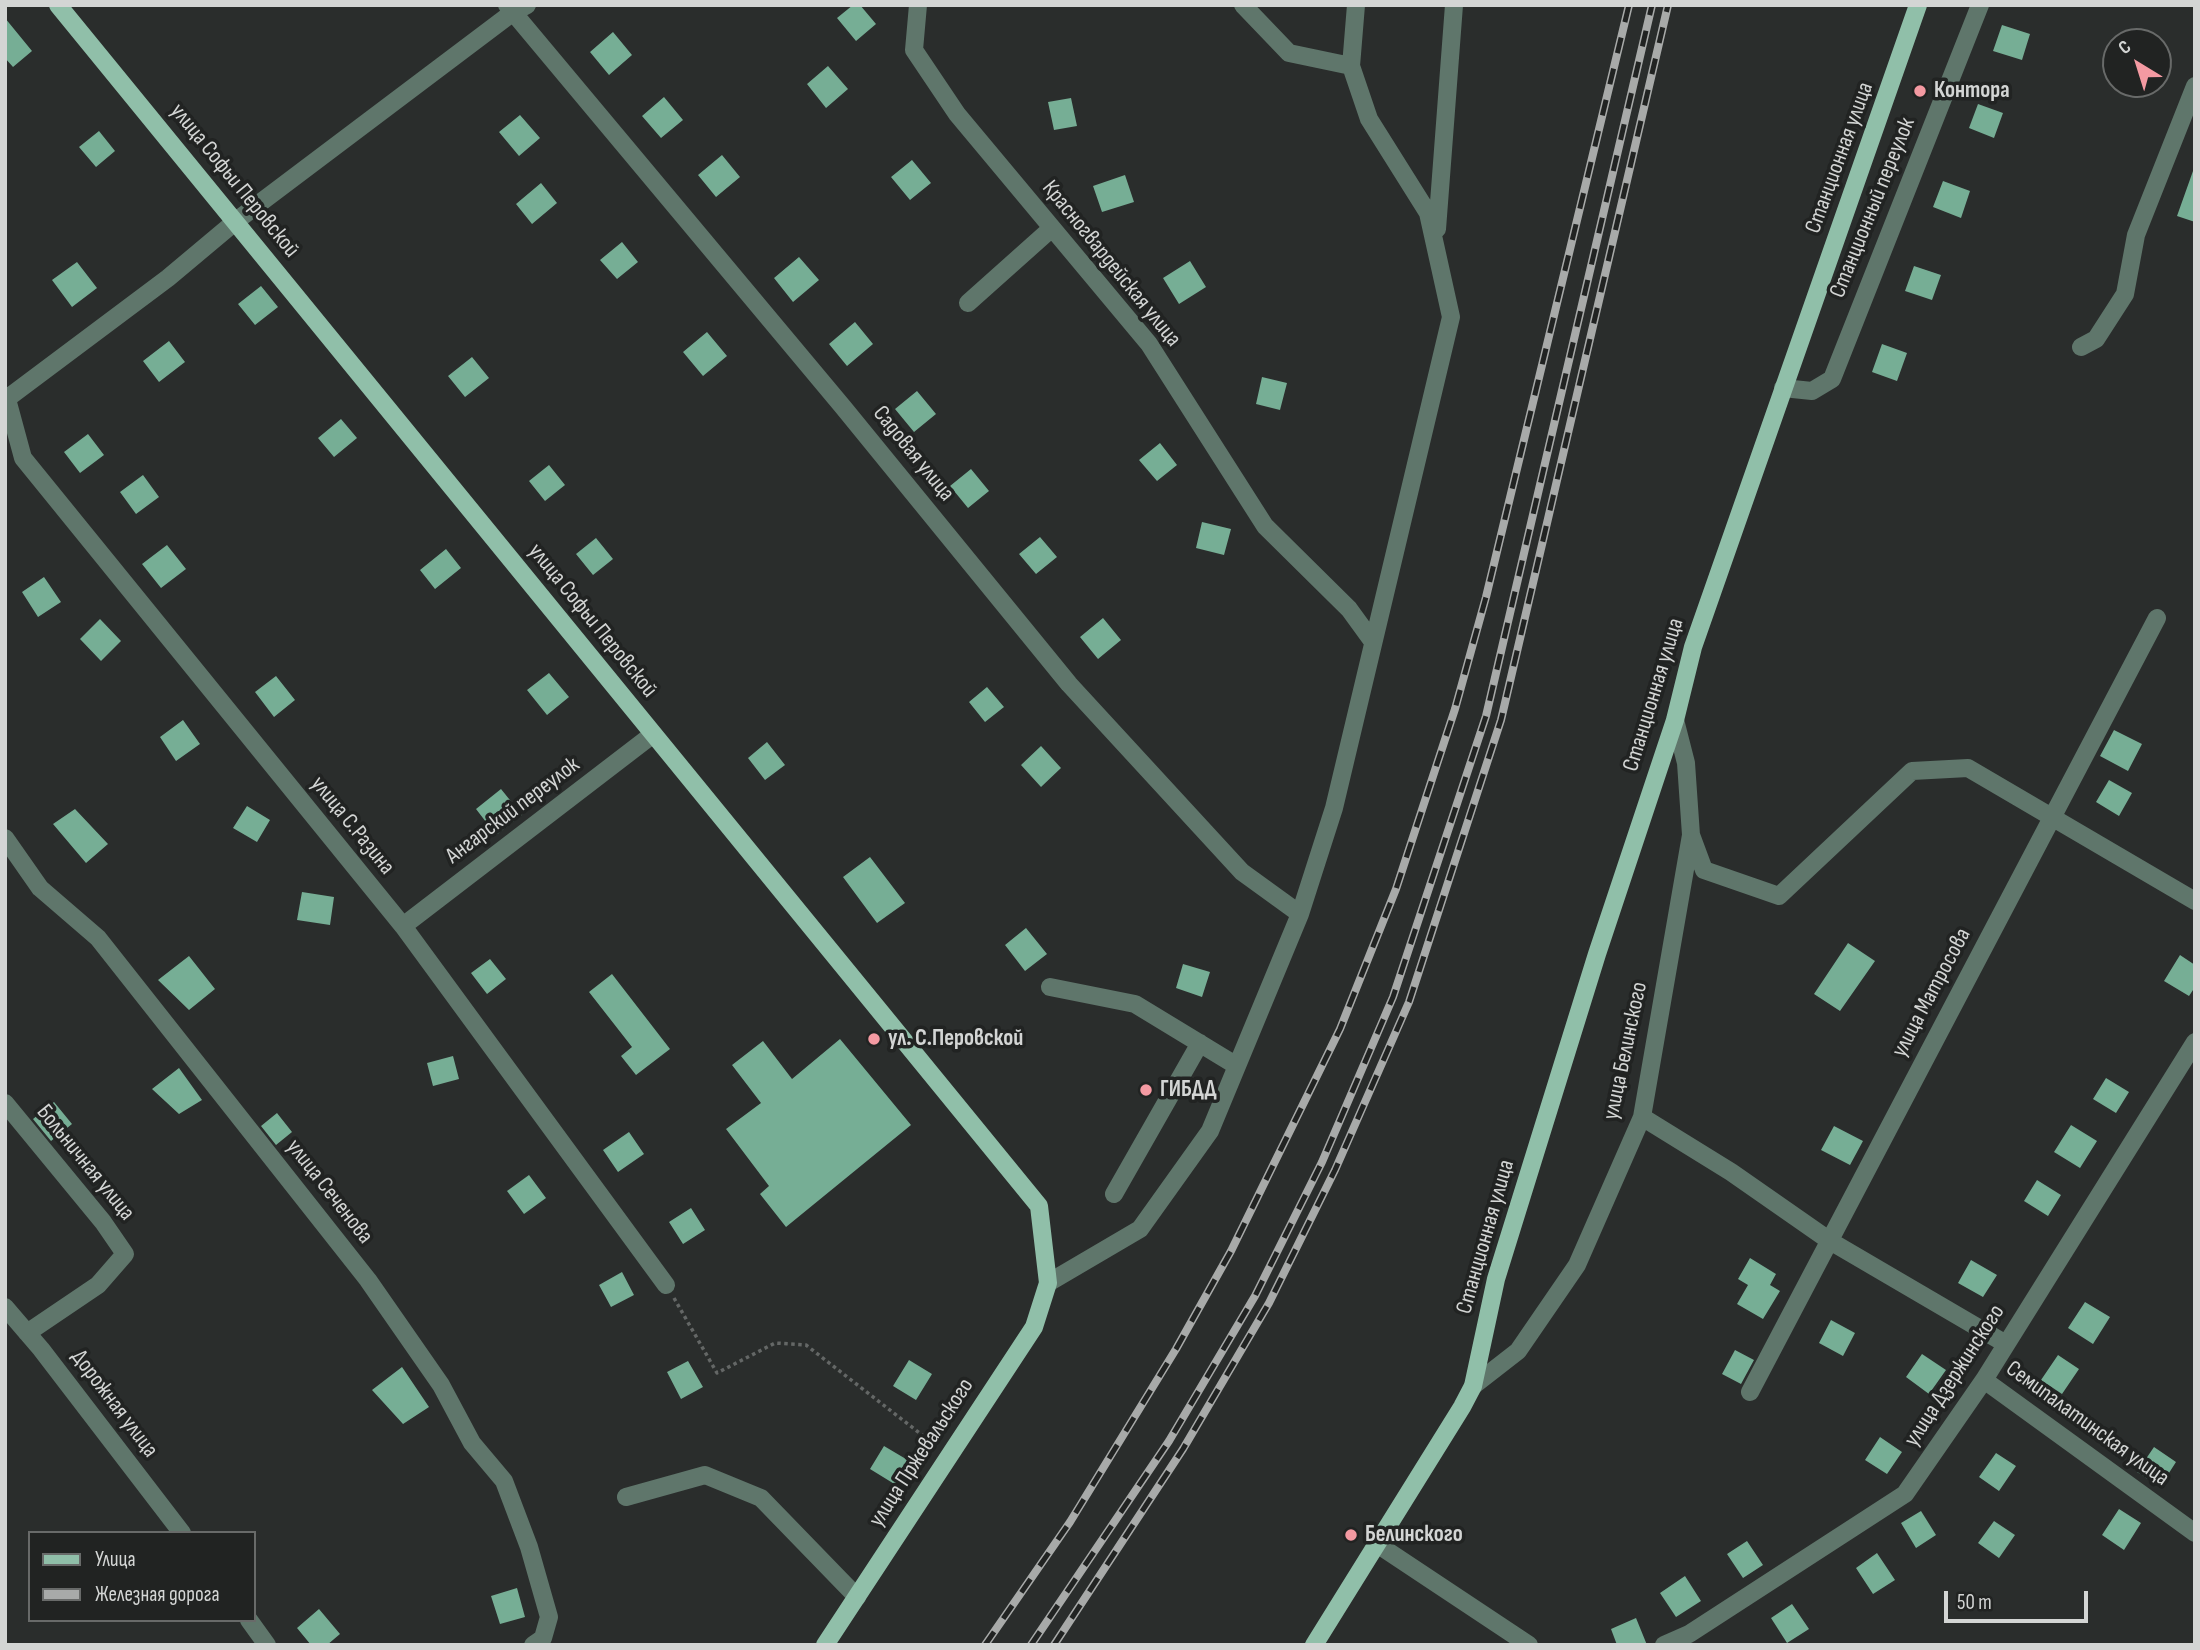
<!DOCTYPE html>
<html>
<head>
<meta charset="utf-8">
<style>
  body { margin:0 }
  #map { position:relative; width:2200px; height:1650px; overflow:hidden; background:#2a2d2c; font-family:"Sofia Sans Condensed",sans-serif }
  canvas { display:block }
  .frame { position:absolute; inset:0; border:7px solid #d3d5d4; pointer-events:none }
  .legend { position:absolute; left:28px; top:1531px; width:228px; height:91px; box-sizing:border-box; background:#212322; border:2px solid #686a69; margin:0; padding:9px 12px; list-style:none; font-size:21px; color:#d3d5d4 }
  .legend li { display:flex; align-items:center; gap:14px; height:35px }
  .legend b { width:35px; border:2px solid #686a69 }
  .north { position:absolute; left:2102px; top:28px; width:70px; height:70px; box-sizing:border-box; background:#212322; border:2px solid #686a69; border-radius:50%; rotate:322deg; font-size:19px; font-weight:700; line-height:28px; text-align:center; color:#d3d5d4 }
  .north::after { content:''; display:block; margin:auto; width:24px; height:32px; background:#f49aa2; clip-path:polygon(50% 0,100% 100%,50% 72%,0 100%) }
  .scale { position:absolute; left:1944px; top:1591px; width:144px; height:32px; box-sizing:border-box; border:4px solid #d3d5d4; border-top:0; padding-left:9px; font-size:21px; line-height:24px; white-space:nowrap; color:#d3d5d4; -webkit-text-stroke:5px #212322; paint-order:stroke }
</style>
</head>
<body>
<div id="map">
<canvas width="2200" height="1650"></canvas>
<div class="frame"></div>
<ul class="legend">
<li><b style="height:9px;background:#90bfa9"></b>Улица</li>
<li><b style="height:9px;background:#a8aaa9"></b>Железная дорога</li>
</ul>
<div class="north">С</div>
<div class="scale">50 m</div>
</div>
<script>
const g = document.querySelector('canvas').getContext('2d');
g.lineJoin = 'round';
function fill(path, color) {
  g.fillStyle = color;
  g.fill(path, 'evenodd');
}
function poly(rows) {
  const path = new Path2D();
  for (const r of rows) {
    path.moveTo(r[0], r[1]);
    for (let i = 2; i < r.length; i += 2) path.lineTo(r[i], r[i + 1]);
  }
  return path;
}
function trace(path, color, width, dash) {
  g.strokeStyle = color;
  g.lineWidth = width;
  g.lineCap = dash ? 'butt' : 'round';
  g.setLineDash(dash || []);
  g.stroke(path);
}
function write(font, color, halo, rows, align = 'center') {
  g.font = font + ' "Sofia Sans Condensed",sans-serif';
  g.lineWidth = 7;
  g.setLineDash([]);
  g.textBaseline = 'middle';
  g.strokeStyle = halo;
  g.fillStyle = color;
  for (const [text, x, y, turn = 0] of rows) {
    g.save();
    g.translate(x, y);
    g.rotate((+turn || 0) * Math.PI / 180);
    g.textAlign = isNaN(turn) ? turn : align;
    if (halo) g.strokeText(text, 0, 0);
    g.fillText(text, 0, 0);
    g.restore();
  }
}
fill(poly([
  [853,5,860,5,876,24,856,41,837,18],
  [5,18,32,51,13,67,5,58],
  [2002,25,2030,34,2022,60,1993,51],
  [613,32,632,55,609,75,590,52],
  [828,66,848,89,826,108,807,84],
  [664,97,683,120,661,138,642,116],
  [1071,98,1077,126,1054,130,1048,102],
  [1978,104,2003,113,1994,138,1969,128],
  [520,115,540,138,519,156,499,132],
  [99,131,115,151,96,167,79,147],
  [722,155,740,177,716,197,698,175],
  [912,160,931,183,910,200,891,177],
  [2193,171,2195,172,2195,222,2177,216],
  [1125,175,1134,202,1102,212,1093,186],
  [1943,181,1970,191,1961,218,1933,207],
  [541,183,557,203,532,224,516,204],
  [622,242,638,262,617,279,600,260],
  [799,257,819,280,793,302,774,278],
  [1190,261,1206,287,1179,304,1163,278],
  [77,262,97,288,72,307,52,280],
  [1914,266,1941,275,1932,300,1905,291],
  [261,286,278,307,255,325,238,304],
  [855,322,873,344,847,366,829,344],
  [707,332,727,356,703,376,683,352],
  [169,341,185,362,159,382,143,361],
  [1882,344,1907,353,1897,381,1872,372],
  [472,357,489,378,465,397,448,376],
  [1262,377,1287,383,1280,410,1256,404],
  [917,391,936,414,914,432,895,409],
  [341,419,357,438,334,457,318,438],
  [88,434,104,455,80,473,64,452],
  [1160,443,1177,465,1157,481,1139,460],
  [549,465,565,485,545,501,529,481],
  [971,469,989,491,968,508,950,486],
  [143,475,159,497,136,514,120,492],
  [1202,522,1231,529,1224,555,1196,548],
  [1040,537,1057,557,1036,574,1019,554],
  [596,538,613,559,593,575,576,554],
  [167,545,186,569,161,588,142,564],
  [446,549,461,568,435,589,420,570],
  [44,577,61,602,38,617,22,592],
  [1103,618,1121,640,1098,659,1080,637],
  [100,619,121,641,101,661,80,639],
  [549,673,569,697,547,715,527,690],
  [276,676,295,700,274,717,255,692],
  [987,687,1004,707,985,722,969,702],
  [183,720,200,744,176,761,160,737],
  [2114,730,2142,744,2128,771,2100,756],
  [767,742,785,765,765,780,748,758],
  [1041,746,1061,768,1041,787,1021,765],
  [2109,780,2132,793,2119,816,2096,802],
  [501,789,522,815,496,835,476,809],
  [247,806,270,820,257,842,233,828],
  [75,809,108,844,86,863,53,824],
  [870,857,905,903,877,923,843,877],
  [302,892,334,897,330,925,297,920],
  [1026,928,1047,954,1025,971,1005,945],
  [1848,943,1875,961,1840,1011,1814,994],
  [2180,955,2195,965,2195,987,2189,996,2164,981],
  [189,956,215,989,189,1010,158,980],
  [490,959,506,979,487,994,471,973],
  [1183,964,1210,972,1202,997,1176,988],
  [612,974,670,1049,636,1075,621,1056,632,1047,589,992],
  [840,1039,911,1125,786,1227,760,1194,769,1186,726,1129,761,1103,732,1065,763,1041,792,1079],
  [453,1056,459,1079,433,1086,427,1063],
  [179,1068,202,1100,179,1114,152,1089],
  [2106,1078,2129,1092,2116,1113,2093,1099],
  [54,1102,72,1124,51,1141,33,1119],
  [277,1113,292,1132,276,1145,261,1126],
  [2071,1125,2097,1141,2080,1168,2054,1152],
  [1834,1126,1863,1141,1850,1165,1821,1150],
  [629,1132,644,1154,618,1172,603,1150],
  [529,1175,546,1198,524,1214,507,1191],
  [2037,1180,2061,1195,2048,1216,2024,1201],
  [691,1208,705,1230,683,1244,669,1222],
  [1750,1258,1776,1274,1770,1285,1780,1291,1763,1319,1737,1304,1748,1285,1738,1279],
  [1971,1260,1997,1275,1983,1297,1958,1283],
  [622,1272,634,1295,611,1307,599,1285],
  [2085,1302,2110,1317,2093,1344,2068,1328],
  [1831,1320,1855,1333,1843,1356,1819,1343],
  [1735,1350,1754,1360,1741,1384,1722,1374],
  [1922,1354,1946,1370,1929,1394,1906,1377],
  [2058,1355,2079,1369,2062,1394,2041,1380],
  [909,1360,932,1374,916,1400,893,1386],
  [688,1361,703,1387,681,1399,667,1372],
  [402,1367,429,1407,403,1424,372,1390],
  [1880,1437,1902,1452,1887,1474,1865,1460],
  [884,1446,911,1462,896,1485,870,1469],
  [2154,1447,2176,1462,2160,1487,2137,1472],
  [1996,1453,2016,1466,1999,1491,1979,1477],
  [2119,1509,2141,1523,2124,1550,2102,1535],
  [1921,1511,1936,1535,1916,1548,1901,1523],
  [1994,1521,2015,1535,1999,1558,1978,1543],
  [1747,1541,1763,1565,1743,1578,1727,1554],
  [1877,1553,1895,1580,1873,1594,1856,1568],
  [1685,1576,1701,1601,1676,1617,1660,1593],
  [517,1588,525,1617,500,1624,491,1596],
  [1792,1604,1809,1629,1787,1643,1771,1618],
  [319,1609,340,1634,327,1645,311,1645,297,1628],
  [1636,1618,1647,1645,1617,1645,1611,1629]
]), '#76ae95');
trace(poly([
  [674,1298,717,1373,775,1343,806,1345,935,1445]
]), '#646766', 3.5, [3.5, 3.5]);
trace(poly([
  [507,5,843,407,1069,684,1242,872,1300,914],
  [918,5,914,50,957,114,1149,344,1265,526,1349,609,1373,642],
  [1243,5,1289,53,1351,66],
  [1437,229,1454,5],
  [968,303,1052,228],
  [2081,347,2096,339,2125,294,2136,235,2195,86],
  [1783,388,1812,391,1832,379,1980,5],
  [7,399,23,458,403,926,666,1285],
  [5,400,168,278,236,221,512,13,527,5],
  [1691,835,1704,870,1779,896,1912,771,1968,768,2195,901],
  [5,838,40,888,98,938,368,1280,441,1385,472,1443,504,1481,529,1547,549,1617,543,1638,533,1645],
  [403,926,652,735],
  [1050,987,1135,1004,1237,1066],
  [5,1103,103,1222,125,1254,98,1285,27,1333],
  [1642,1117,1731,1172,1830,1241,2006,1344],
  [1114,1194,1200,1043],
  [1048,1283,1140,1229,1210,1131,1300,914,1334,808,1451,317,1428,213,1369,119,1351,66,1356,5],
  [5,1307,41,1349,182,1533],
  [1984,1380,2195,1533],
  [1473,1386,1518,1351,1577,1265,1642,1117,1691,835,1686,763,1675,720],
  [1750,1392,2157,618],
  [626,1497,705,1475,761,1498,857,1597],
  [1377,1544,1529,1645],
  [249,1620,267,1645],
  [1664,1645,1689,1634,1905,1494,1984,1380,2195,1042]
]), '#5f766b', 18);
trace(poly([
  [58,5,1039,1206,1048,1283,1034,1327,825,1645],
  [1314,1645,1462,1407,1473,1386,1496,1279,1597,954,1675,720,1693,647,1918,5]
]), '#90bfa9', 18);
const rail = poly([
  [985,1645,1070,1522,1176,1349,1231,1251,1340,1029,1396,889,1455,709,1486,597,1629,5],
  [1031,1645,1169,1441,1255,1296,1322,1162,1393,997,1486,716,1652,5],
  [1054,1645,1183,1449,1269,1303,1335,1170,1409,1002,1501,720,1668,5]
]);
trace(rail, '#a8aaa9', 8);
trace(rail, '#212322', 5, [16]);
for (const [x, y, r, color] of [
  [1920,91,7,"#f49aa2"],
  [874,1039,7,"#f49aa2"],
  [1146,1090,7,"#f49aa2"],
  [1351,1535,7,"#f49aa2"]
]) {
  const dot = new Path2D();
  dot.arc(x, y, r, 0, 2 * Math.PI);
  g.fillStyle = color;
  g.fill(dot);
  trace(dot, '#212322', 2.5);
}
write('bold 23px', '#d3d5d4', '#212322', [
  ["Контора",1934,91],
  ["ул. С.Перовской",888,1039],
  ["ГИБДД",1160,1090],
  ["Белинского",1365,1535]
], 'left');
write('23px', '#d3d5d4', '#212322', [
  ["Станционная улица",1840,158,-70],
  ["улица Софьи Перовской",234,181,51],
  ["Станционный переулок",1873,208,-68],
  ["Красногвардейская улица",1111,264,51],
  ["Садовая улица",913,454,51],
  ["улица Софьи Перовской",592,621,51],
  ["Станционная улица",1654,695,-73],
  ["Ангарский переулок",513,811,-37],
  ["улица С.Разина",352,826,51],
  ["улица Матросова",1932,993,-62],
  ["улица Белинского",1626,1051,-78],
  ["Больничная улица",85,1163,51],
  ["улица Сеченова",329,1192,52],
  ["Станционная улица",1486,1237,-74],
  ["улица Дзержинского",1955,1376,-57],
  ["Дорожная улица",114,1404,53],
  ["Семипалатинская улица",2087,1424,36],
  ["улица Пржевальского",922,1453,-57]
]);
</script>
</body>
</html>
